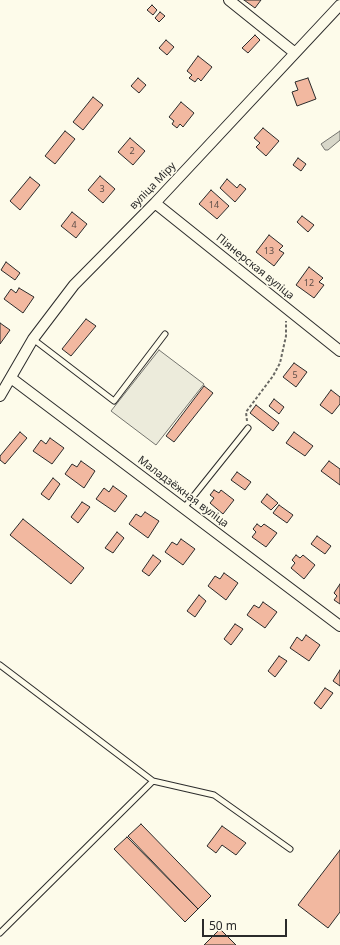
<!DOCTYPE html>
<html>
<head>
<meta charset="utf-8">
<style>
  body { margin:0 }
  #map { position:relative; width:340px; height:945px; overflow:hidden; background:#fdfbea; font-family:"Noto Sans",sans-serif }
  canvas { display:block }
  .scale { position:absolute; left:202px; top:919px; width:85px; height:18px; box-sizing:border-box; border:2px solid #2b2b2b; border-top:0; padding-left:5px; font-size:12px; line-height:14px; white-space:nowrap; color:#2b2b2b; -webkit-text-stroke:3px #fdfbea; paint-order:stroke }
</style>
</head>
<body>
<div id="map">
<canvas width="340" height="945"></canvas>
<div class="scale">50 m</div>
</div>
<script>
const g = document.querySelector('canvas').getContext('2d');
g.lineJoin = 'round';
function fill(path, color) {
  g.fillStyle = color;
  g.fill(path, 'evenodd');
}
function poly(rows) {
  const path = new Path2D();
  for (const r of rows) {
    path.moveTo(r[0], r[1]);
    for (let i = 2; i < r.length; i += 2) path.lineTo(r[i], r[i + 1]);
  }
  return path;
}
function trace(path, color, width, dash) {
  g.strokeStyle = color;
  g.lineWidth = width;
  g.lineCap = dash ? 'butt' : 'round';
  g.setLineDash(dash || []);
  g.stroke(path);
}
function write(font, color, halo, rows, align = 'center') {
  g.font = font + ' "Noto Sans",sans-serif';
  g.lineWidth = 3;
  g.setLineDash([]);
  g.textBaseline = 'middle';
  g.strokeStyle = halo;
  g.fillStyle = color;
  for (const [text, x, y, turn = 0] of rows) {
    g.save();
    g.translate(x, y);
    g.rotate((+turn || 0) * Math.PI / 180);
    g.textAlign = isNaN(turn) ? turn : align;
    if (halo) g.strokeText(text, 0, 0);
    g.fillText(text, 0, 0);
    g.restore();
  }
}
const green = poly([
  [159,350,204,384,156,445,111,411,159,350]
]);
fill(green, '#ecebdb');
trace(green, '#74746e', 1);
const water = poly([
  [340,131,340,140,328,150,325,150,321,144,340,131]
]);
fill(water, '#d8d7c9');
trace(water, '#74746e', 1);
const building = poly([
  [244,0,261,0,255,8,244,0],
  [152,5,157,10,153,15,147,10,152,5],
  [160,12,165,16,159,22,155,18,160,12],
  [255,35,260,40,248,53,242,48,255,35],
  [166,40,174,47,167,55,159,48,166,40],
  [198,56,212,67,201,81,198,78,195,82,189,78,192,75,187,71,198,56],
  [138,78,146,85,139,93,131,86,138,78],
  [308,78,316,99,297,106,292,92,298,90,295,82,308,78],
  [93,97,103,105,83,130,73,122,93,97],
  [181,102,194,113,183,127,180,124,177,128,172,124,174,121,169,117,181,102],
  [263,128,279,141,266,156,256,147,260,143,254,138,263,128],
  [65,131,75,139,55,164,45,156,65,131],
  [130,138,145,151,133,165,118,152,130,138],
  [298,158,306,164,301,171,293,165,298,158],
  [100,176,115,189,103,203,88,190,100,176],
  [30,177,40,185,20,210,10,201,30,177],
  [227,179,237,188,240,184,246,189,235,202,220,188,227,179],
  [211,190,229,206,217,219,199,204,211,190],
  [72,212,87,224,76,238,61,226,72,212],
  [302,216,314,225,308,232,297,222,302,216],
  [269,235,283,246,279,250,284,253,274,266,256,252,269,235],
  [6,262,20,273,15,280,1,270,6,262],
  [309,267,323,278,319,282,324,285,314,298,296,285,309,267],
  [19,288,34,297,23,313,4,299,11,289,16,293,19,288],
  [86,319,96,326,71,356,62,349,86,319],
  [0,323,10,330,0,344,0,323],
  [294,363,307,372,296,387,283,377,294,363],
  [204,386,213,393,174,442,166,436,204,386],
  [331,390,340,397,340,404,332,414,320,405,331,390],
  [274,399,284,407,279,414,269,406,274,399],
  [256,405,279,423,273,431,250,413,256,405],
  [20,432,27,438,5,464,0,460,0,456,20,432],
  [294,432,313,446,305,456,286,443,294,432],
  [50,438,64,448,52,464,33,451,41,440,46,444,50,438],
  [81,461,95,471,84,488,65,474,72,464,77,467,81,461],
  [329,461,340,469,340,485,321,471,329,461],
  [237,472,251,482,245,490,231,480,237,472],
  [53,478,60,484,49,500,41,494,53,478],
  [113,486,127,496,115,512,96,499,104,488,109,492,113,486],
  [214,490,219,493,221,490,234,500,223,514,210,503,214,498,210,495,214,490],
  [267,494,278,503,271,510,261,502,267,494],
  [82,502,90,507,78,523,71,517,82,502],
  [279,505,293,515,287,523,273,513,279,505],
  [145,512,159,521,148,538,129,524,136,514,141,517,145,512],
  [23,519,84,568,71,584,10,535,23,519],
  [257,524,261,527,264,524,277,533,266,547,252,537,256,532,253,529,257,524],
  [117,532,124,538,113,553,105,548,117,532],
  [317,536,331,546,325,554,311,544,317,536],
  [181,539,195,549,183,565,165,552,172,542,177,545,181,539],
  [153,555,161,561,149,576,142,571,153,555],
  [296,555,300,558,303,555,315,565,304,579,291,568,295,563,292,560,296,555],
  [224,573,238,583,226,600,208,586,215,576,220,579,224,573],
  [340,584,340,604,334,600,337,596,334,593,340,584],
  [199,595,206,601,195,617,187,611,199,595],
  [263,602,277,612,265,628,247,615,254,605,259,608,263,602],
  [235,624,243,629,231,645,224,639,235,624],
  [306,635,320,645,309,661,290,648,297,637,302,641,306,635],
  [279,656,287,661,275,677,268,671,279,656],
  [340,670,340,686,333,681,340,670],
  [325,688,333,693,321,709,314,703,325,688],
  [141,824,211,896,198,909,128,836,141,824],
  [222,826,246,843,236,855,222,845,216,853,207,846,222,826],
  [127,837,198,909,185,922,114,849,127,837],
  [340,850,340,912,328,928,298,905,340,850],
  [220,929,236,945,204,945,220,929]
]);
fill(building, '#f2b8a0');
trace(building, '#2b2b2b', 1);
const lane = poly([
  [33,339,114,401,165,334],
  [184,508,248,428],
  [0,665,153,781,214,795,290,849],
  [0,933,153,781]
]);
const street = poly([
  [229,0,295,53],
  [155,203,340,351],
  [11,378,340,626],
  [0,396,33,339,74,285,155,203,340,5]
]);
trace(lane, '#2b2b2b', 7);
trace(street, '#2b2b2b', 12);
trace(poly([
  [247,421,246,412,273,376,280,363,286,336,286,321]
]), '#6a6964', 2, [3, 2]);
trace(lane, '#fdfbea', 5);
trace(street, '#fdfbea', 10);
write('9px', '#5d4e48', null, [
  ["2",132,151],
  ["3",102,189],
  ["14",214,205],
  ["4",74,225],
  ["13",269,251],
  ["12",309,283],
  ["5",295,375]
]);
write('11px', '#2b2b2b', '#fdfbea', [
  ["вуліца Міру",153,186,-46],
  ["Піянерская вуліца",255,267,39],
  ["Маладзёжная вуліца",183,492,37]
]);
</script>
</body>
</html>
